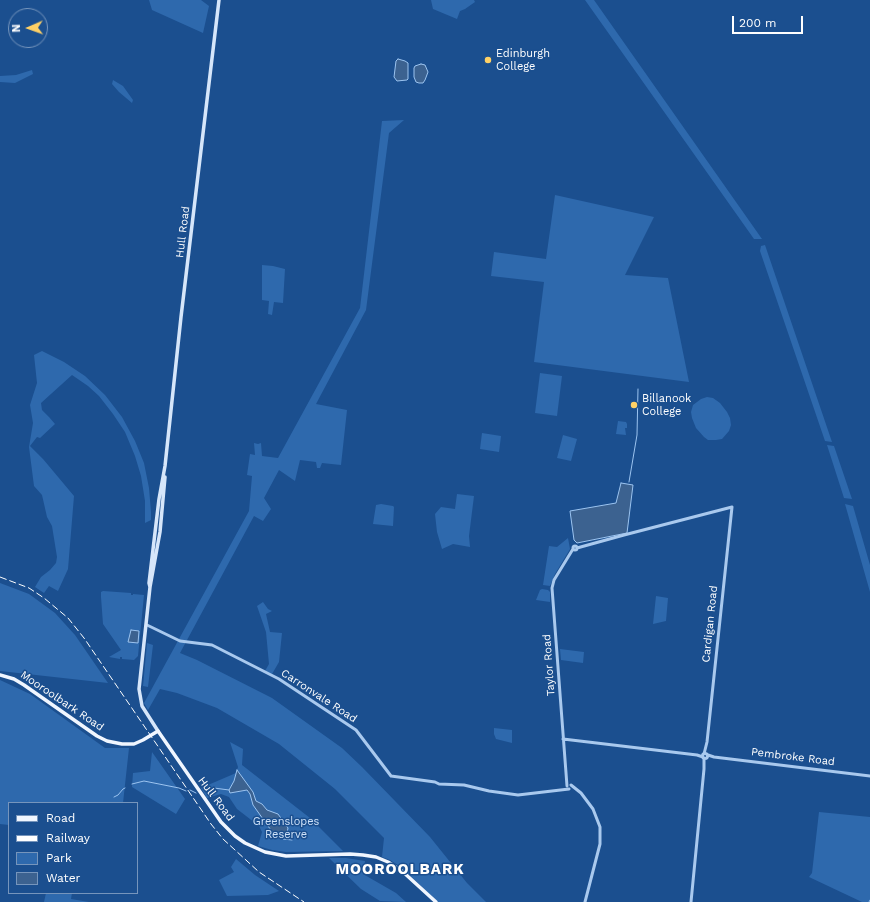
<!DOCTYPE html>
<html>
<head>
<meta charset="utf-8">
<style>
  body { margin:0 }
  #map { position:relative; width:870px; height:902px; overflow:hidden; background:#1b4f8f; font-family:"Work Sans",sans-serif }
  canvas { display:block }
  .legend { position:absolute; left:8px; top:802px; width:130px; height:92px; box-sizing:border-box; background:#1b4f8f; border:1px solid #7695bc; margin:0; padding:5px 7px; list-style:none; font-size:12px; color:#fff }
  .legend li { display:flex; align-items:center; gap:8px; height:20px }
  .legend b { width:20px; border:1px solid #7695bc }
  .north { position:absolute; left:8px; top:8px; width:40px; height:40px; box-sizing:border-box; background:#1b4f8f; border:1px solid #7695bc; border-radius:50%; rotate:268deg; font-size:11px; font-weight:700; line-height:16px; text-align:center; color:#fff }
  .north::after { content:''; display:block; margin:auto; width:14px; height:18px; background:#ffd166; clip-path:polygon(50% 0,100% 100%,50% 72%,0 100%) }
  .scale { position:absolute; left:732px; top:16px; width:71px; height:18px; box-sizing:border-box; border:2px solid #fff; border-top:0; padding-left:5px; font-size:12px; line-height:14px; white-space:nowrap; color:#fff; -webkit-text-stroke:3px #1b4f8f; paint-order:stroke }
</style>
</head>
<body>
<div id="map">
<canvas width="870" height="902"></canvas>
<ul class="legend">
<li><b style="height:5px;background:#f0f6ff"></b>Road</li>
<li><b style="height:5px;background:#fff"></b>Railway</li>
<li><b style="height:11px;background:#2e69ad"></b>Park</li>
<li><b style="height:11px;background:#3c6290"></b>Water</li>
</ul>
<div class="north">N</div>
<div class="scale">200 m</div>
</div>
<script>
const g = document.querySelector('canvas').getContext('2d');
g.lineJoin = 'round';
function fill(path, color) {
  g.fillStyle = color;
  g.fill(path, 'evenodd');
}
function poly(rows) {
  const path = new Path2D();
  for (const r of rows) {
    if (r.length === 3) {
      path.moveTo(r[0] + r[2], r[1]);
      path.arc(r[0], r[1], r[2], 0, 2 * Math.PI);
      continue;
    }
    path.moveTo(r[0], r[1]);
    for (let i = 2; i < r.length; i += 2) path.lineTo(r[i], r[i + 1]);
  }
  return path;
}
function trace(path, color, width, dash) {
  g.strokeStyle = color;
  g.lineWidth = width;
  g.lineCap = dash ? 'butt' : 'round';
  g.setLineDash(dash || []);
  g.stroke(path);
}
function write(font, color, halo, rows, align = 'center') {
  g.font = font + ' "Work Sans",sans-serif';
  g.lineWidth = 3;
  g.setLineDash([]);
  g.textBaseline = 'middle';
  g.strokeStyle = halo;
  g.fillStyle = color;
  for (const [text, x, y, turn = 0] of rows) {
    g.save();
    g.translate(x, y);
    g.rotate((+turn || 0) * Math.PI / 180);
    g.textAlign = isNaN(turn) ? turn : align;
    if (halo) g.strokeText(text, 0, 0);
    g.fillText(text, 0, 0);
    g.restore();
  }
}
fill(poly([
  [149,0,201,0,209,6,203,33,152,10],
  [431,0,474,0,475,2,465,9,460,11,457,19,433,9],
  [585,0,594,0,762,239,754,239],
  [32,70,33,74,15,83,0,82,0,76,16,75],
  [113,80,123,86,133,100,132,103,119,92,112,84],
  [404,120,389,133,366,310,316,404,347,410,341,465,322,463,320,468,317,468,316,462,300,460,295,481,279,470,264,498,271,509,263,521,254,516,180,653,197,660,272,698,342,748,362,767,430,837,467,883,486,902,438,902,401,867,390,860,382,857,384,838,335,789,279,744,217,708,177,693,160,689,148,710,144,703,249,511,252,476,247,475,250,454,255,455,254,443,258,444,261,443,262,456,278,458,360,308,382,121],
  [555,195,654,217,625,275,668,278,689,382,534,362,544,282,491,276,494,252,546,259],
  [765,245,832,442,825,441,760,251,761,246],
  [262,265,273,266,285,269,283,303,274,302,272,315,268,314,269,301,262,300],
  [42,351,64,362,85,376,105,395,122,417,135,441,144,463,149,488,151,512,151,520,145,523,145,501,141,476,135,456,125,432,113,414,99,396,88,386,72,375,41,403,42,410,49,417,55,424,40,438,37,437,30,446,43,459,74,496,68,569,58,591,49,586,44,593,35,587,41,577,50,570,56,563,57,557,52,526,47,517,42,495,34,486,29,447,33,423,30,405,37,383,34,355],
  [540,373,562,376,557,416,535,413],
  [707,397,713,398,720,403,727,412,730,418,731,425,729,431,722,439,716,440,708,440,704,437,696,428,692,418,691,412,693,405,701,399],
  [618,421,626,422,627,424,627,428,625,428,626,435,616,434],
  [482,433,501,436,499,452,480,449],
  [563,435,577,439,571,461,557,458],
  [827,445,834,446,852,499,844,498],
  [457,494,474,496,469,536,470,547,453,544,442,549,437,532,435,514,441,507,455,509],
  [381,504,393,506,394,507,393,526,373,524,376,505],
  [845,504,853,506,870,565,870,592],
  [568,538,570,549,555,574,550,586,543,585,549,546,557,547],
  [0,583,29,594,55,613,75,635,108,683,0,671],
  [542,589,548,590,550,592,550,602,536,600,540,590],
  [103,591,131,593,131,595,133,595,133,594,144,595,138,656,134,660,122,659,122,657,120,657,120,659,109,657,121,650,103,624,101,597,101,592],
  [656,596,668,598,666,621,653,624],
  [263,602,268,609,272,611,266,614,270,632,282,633,279,662,272,674,265,671,269,664,266,632,257,606],
  [147,643,153,645,148,687,143,686],
  [560,649,584,652,583,663,561,660],
  [0,680,30,694,105,748,129,748,123,803,9,803,9,825,0,824],
  [494,728,512,730,512,743,496,739,494,734],
  [230,742,243,749,242,765,310,818,343,851,286,852,272,850,258,846,262,832,259,826,237,809,229,797,221,794,207,798,201,788,236,773,238,767],
  [152,752,185,799,176,814,132,787,133,773,150,771],
  [819,812,870,817,870,902,862,902,809,877,812,873],
  [329,858,346,858,365,861,363,874,396,893,406,902,380,901,361,889],
  [236,859,255,875,279,891,268,895,227,896,219,880,234,872,231,867],
  [46,893,72,893,71,899,89,902,44,902]
]), '#2e69ad');
const water = poly([
  [398,59,405,61,408,63,408,79,407,80,397,81,394,77,396,61,398,59],
  [421,64,425,65,428,72,425,80,423,83,419,83,416,82,414,77,414,68,415,66,421,64],
  [621,483,633,485,627,533,577,543,574,540,570,511,616,503,621,483],
  [131,630,139,631,138,643,128,642,131,630],
  [237,770,253,792,256,801,262,804,267,810,278,814,288,828,287,833,273,833,253,805,250,794,247,790,230,793,229,790,234,781,237,770]
]);
fill(water, '#3c6290');
trace(water, '#9cc4f0', 1);
trace(poly([
  [629,482,637,435,638,389],
  [132,784,144,781,179,788,186,791],
  [190,790,196,793],
  [206,790,214,788,229,790],
  [114,797,118,795,123,789,125,788],
  [93,803,94,803],
  [281,833,283,839,292,840],
  [869,902,870,900]
]), '#9cc4f0', 1);
trace(poly([
  [575,548,2],
  [577,548,624,535,732,507,707,742,704,754],
  [147,625,180,641,212,645,279,679,356,730,391,776,435,782,439,784,464,785,489,791,518,795,569,789],
  [563,739,697,755,703,757],
  [705,756,2.5],
  [708,755,714,757,870,776],
  [571,785,581,793,593,809,600,827,600,844,585,902],
  [567,786,552,588,554,580,573,549],
  [691,902,704,769,704,758]
]), '#a9c9ee', 3);
trace(poly([
  [150,587,149,583,159,499,165,466,181,317,219,0],
  [158,731,142,706,139,689,150,587,160,532,165,477]
]), '#d6e6fa', 3.5);
trace(poly([
  [0,675,14,679,24,685,97,736,107,741,122,744,134,744,143,740,158,731,221,822,235,836,245,843,265,852,286,856,350,854,363,855,376,857,388,862,402,871,436,902]
]), '#f0f6ff', 3.5);
trace(poly([
  [0,577,29,588,44,598,68,618,84,638,211,824,223,839,259,872,304,902]
]), '#fff', 1, [7, 3]);
for (const [x, y, r, color] of [
  [488,60,4,"#ffd166"],
  [634,405,4,"#ffd166"]
]) {
  const dot = new Path2D();
  dot.arc(x, y, r, 0, 2 * Math.PI);
  g.fillStyle = color;
  g.fill(dot);
  trace(dot, '#1b4f8f', 1.5);
}
write('11px', '#fff', '#1b4f8f', [
  ["Edinburgh",496,54],
  ["College",496,67],
  ["Billanook",642,399],
  ["College",642,412]
], 'left');
write('11px', '#fff', '#1b4f8f', [
  ["Hull Road",183,232,-83],
  ["Cardigan Road",710,624,-84],
  ["Taylor Road",549,665,-94],
  ["Carronvale Road",319,696,33],
  ["Mooroolbark Road",62,701,34],
  ["Pembroke Road",793,757,7],
  ["Hull Road",216,799,53]
]);
write('11px', '#cfe3fa', '#1b4f8f', [
  ["Greenslopes",286,822],
  ["Reserve",286,835]
]);
g.letterSpacing = '1px';
write('bold 15px', '#fff', '#1b4f8f', [
  ["MOOROOLBARK",400,870]
]);
g.letterSpacing = '0px';
</script>
</body>
</html>
